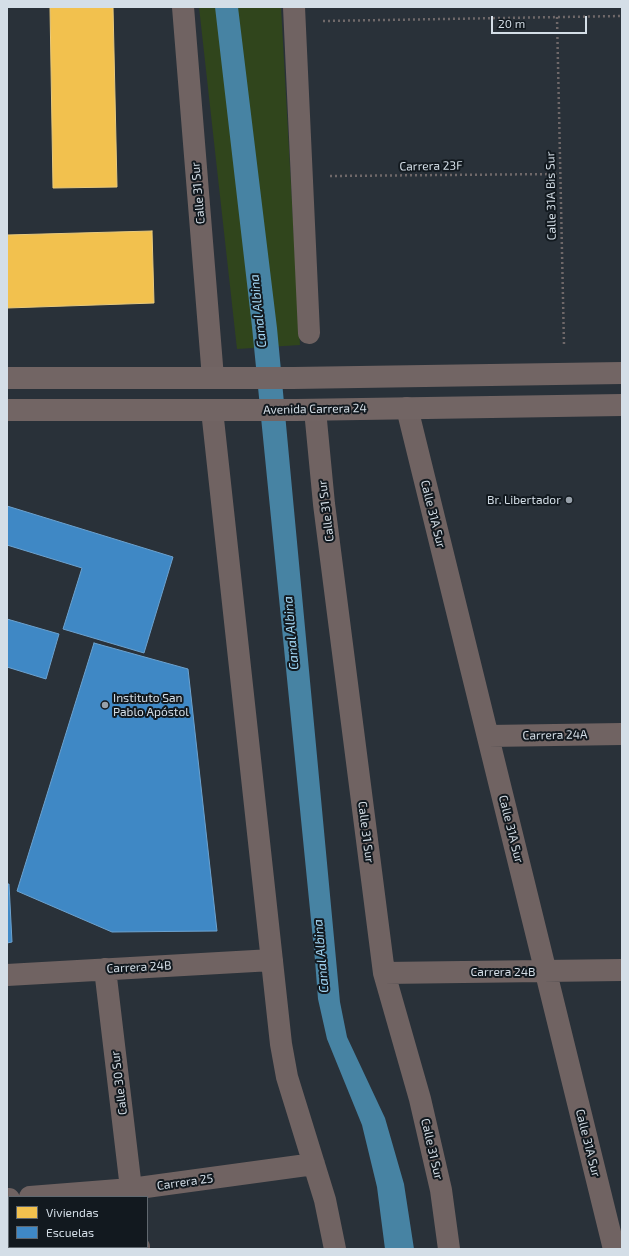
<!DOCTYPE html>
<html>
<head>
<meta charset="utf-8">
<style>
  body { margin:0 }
  #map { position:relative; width:629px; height:1256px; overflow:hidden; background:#293139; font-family:"Exo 2",sans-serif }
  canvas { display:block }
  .frame { position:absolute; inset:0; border:8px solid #d4dee7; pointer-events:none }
  .legend { position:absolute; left:8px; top:1196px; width:140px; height:52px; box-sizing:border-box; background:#12191f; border:1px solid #60686f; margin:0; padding:5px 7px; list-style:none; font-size:12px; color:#d4dee7 }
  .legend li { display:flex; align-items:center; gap:8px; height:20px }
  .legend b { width:20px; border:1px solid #60686f }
  .scale { position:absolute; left:491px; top:16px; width:96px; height:18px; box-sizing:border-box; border:2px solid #d4dee7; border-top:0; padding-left:5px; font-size:12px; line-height:14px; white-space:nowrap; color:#d4dee7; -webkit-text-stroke:3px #12191f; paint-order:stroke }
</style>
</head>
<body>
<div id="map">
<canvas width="629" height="1256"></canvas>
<div class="frame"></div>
<ul class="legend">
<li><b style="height:11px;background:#f2c14e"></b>Viviendas</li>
<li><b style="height:11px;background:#3f88c5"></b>Escuelas</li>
</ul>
<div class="scale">20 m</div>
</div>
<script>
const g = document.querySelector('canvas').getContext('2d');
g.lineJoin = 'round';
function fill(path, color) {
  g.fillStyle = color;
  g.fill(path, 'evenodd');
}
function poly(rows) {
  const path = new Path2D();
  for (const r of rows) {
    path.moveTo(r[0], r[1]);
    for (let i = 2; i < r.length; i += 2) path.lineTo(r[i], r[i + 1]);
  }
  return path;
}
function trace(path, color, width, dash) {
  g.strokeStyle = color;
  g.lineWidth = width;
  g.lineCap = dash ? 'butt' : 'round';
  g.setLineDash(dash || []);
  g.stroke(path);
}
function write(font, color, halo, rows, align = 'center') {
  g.font = font + ' "Exo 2",sans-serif';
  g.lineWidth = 4;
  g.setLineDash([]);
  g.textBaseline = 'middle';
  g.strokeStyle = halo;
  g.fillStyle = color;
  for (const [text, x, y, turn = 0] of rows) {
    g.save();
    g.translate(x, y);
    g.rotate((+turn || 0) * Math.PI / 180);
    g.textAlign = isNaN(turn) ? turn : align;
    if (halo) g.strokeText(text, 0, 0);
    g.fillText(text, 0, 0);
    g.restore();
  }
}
fill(poly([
  [199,7,281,7,300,345,237,349]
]), '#30451c');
fill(poly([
  [215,7,238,7,277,328,340,1002,347,1037,385,1118,404,1184,414,1249,385,1249,377,1187,362,1125,327,1039,318,999,315,960,252,327]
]), '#4783a3');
const homes = poly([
  [50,7,113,7,117,187,53,188,50,7],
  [152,231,154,303,7,308,7,235,152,231]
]);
fill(homes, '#f2c14e');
trace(homes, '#e9ca7c', 1);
const schools = poly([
  [7,506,173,557,144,653,63,629,82,568,7,545,7,506],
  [7,619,59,634,46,679,7,667,7,619],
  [94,643,188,669,217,931,112,932,17,891,94,643],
  [7,884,9,884,12,942,7,943,7,884]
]);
fill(schools, '#3f88c5');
trace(schools, '#6ca2cf', 1);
trace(poly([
  [557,17,564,345],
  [323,21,622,16],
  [330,176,560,174]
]), '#6f6869', 2.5, [2, 3]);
trace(poly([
  [183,7,213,378],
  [294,7,309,333],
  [407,408,614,1249],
  [212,410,281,1044,287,1077,325,1200,335,1249],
  [315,410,324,504,384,973,420,1099,441,1190,449,1249],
  [488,736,622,734],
  [105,969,132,1197],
  [384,973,622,970],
  [7,975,272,960],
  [30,1197,131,1189,314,1164],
  [7,1199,9,1199],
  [139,1247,139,1249]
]), '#706362', 22);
trace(poly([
  [7,378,293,378,622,373],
  [7,410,296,410,622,405]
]), '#726564', 22);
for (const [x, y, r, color] of [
  [569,500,4,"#98a1aa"],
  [105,705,4,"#98a1aa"]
]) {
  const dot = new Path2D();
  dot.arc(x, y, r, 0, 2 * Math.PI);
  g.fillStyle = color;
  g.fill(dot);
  trace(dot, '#12191f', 1.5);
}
write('12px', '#d4dee7', '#12191f', [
  ["Carrera 23F",431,166,-1],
  ["Calle 31 Sur",198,193,-95],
  ["Calle 31A Bis Sur",551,196,-91],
  ["Avenida Carrera 24",315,409,-1],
  ["Calle 31 Sur",326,511,-97],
  ["Calle 31A Sur",433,514,76],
  ["Carrera 24A",555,735,-1],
  ["Calle 31A Sur",511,829,76],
  ["Calle 31 Sur",366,832,83],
  ["Carrera 24B",139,967,-3],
  ["Carrera 24B",503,972],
  ["Calle 30 Sur",119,1083,-97],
  ["Calle 31A Sur",588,1143,76],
  ["Calle 31 Sur",432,1149,77],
  ["Carrera 25",185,1182,-8]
]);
write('12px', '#d4dee7', '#12191f', [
  ["Br. Libertador",561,500],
  ["Instituto San",113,698,"left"],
  ["Pablo Apóstol",113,712,"left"]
], 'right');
write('italic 13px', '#a3d7f5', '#12191f', [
  ["Canal Albina",258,311,-96],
  ["Canal Albina",291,633,-95],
  ["Canal Albina",321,956,-95]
]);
</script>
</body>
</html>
